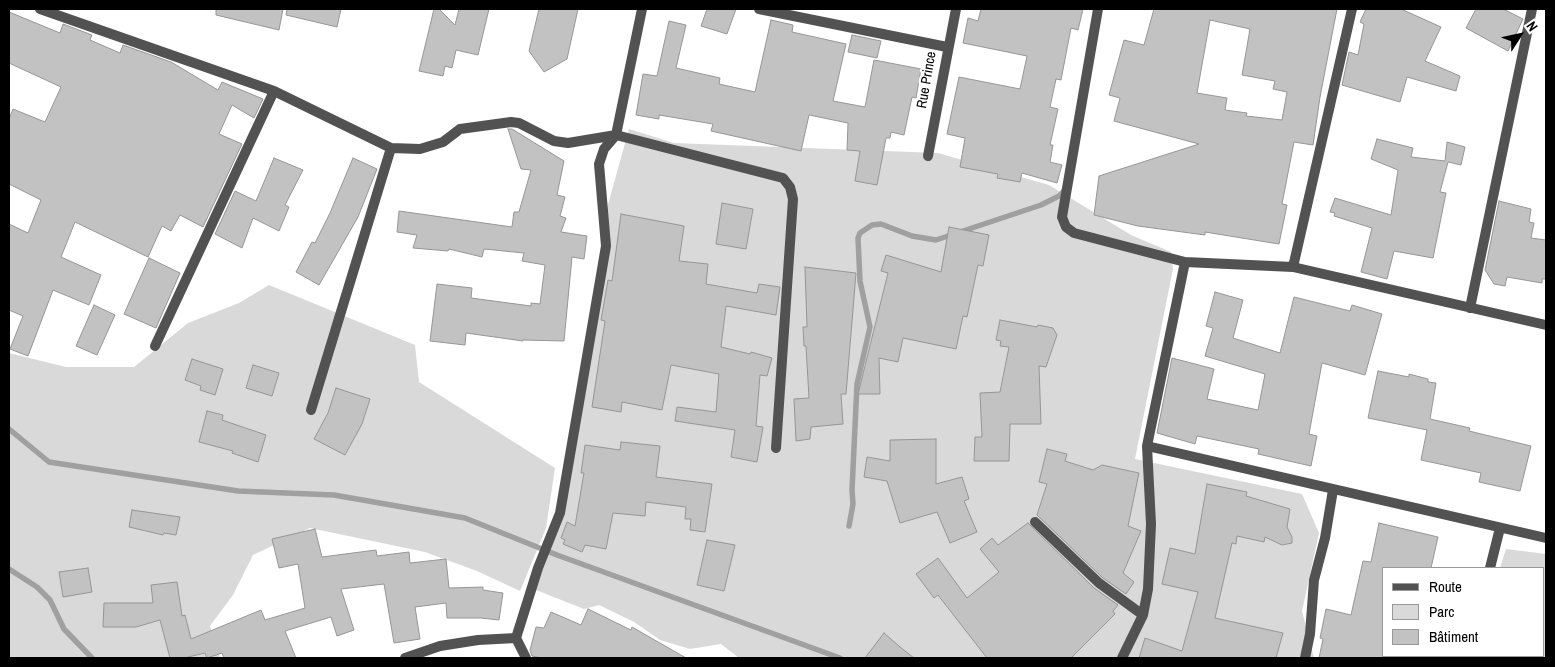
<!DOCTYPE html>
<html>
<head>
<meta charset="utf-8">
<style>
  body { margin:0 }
  #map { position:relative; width:1555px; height:667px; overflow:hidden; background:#fff; font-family:"Archivo Narrow",sans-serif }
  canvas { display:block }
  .frame { position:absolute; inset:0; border:10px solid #000; pointer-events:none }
  .legend { position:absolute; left:1382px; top:567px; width:162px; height:90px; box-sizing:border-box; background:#fff; border:1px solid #999; margin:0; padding:6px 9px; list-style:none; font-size:15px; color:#000 }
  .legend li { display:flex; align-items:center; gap:10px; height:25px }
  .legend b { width:25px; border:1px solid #999 }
  .north { position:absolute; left:1495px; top:10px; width:50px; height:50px; -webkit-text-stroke:4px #fff; paint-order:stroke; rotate:55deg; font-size:14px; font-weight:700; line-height:20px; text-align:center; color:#000 }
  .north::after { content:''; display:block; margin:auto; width:18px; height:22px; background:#000; clip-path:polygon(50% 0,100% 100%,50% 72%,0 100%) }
</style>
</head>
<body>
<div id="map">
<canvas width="1555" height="667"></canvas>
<div class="frame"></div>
<ul class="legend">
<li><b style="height:6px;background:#525252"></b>Route</li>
<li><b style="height:14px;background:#d9d9d9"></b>Parc</li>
<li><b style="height:14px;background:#c2c2c2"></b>Bâtiment</li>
</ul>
<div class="north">N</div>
</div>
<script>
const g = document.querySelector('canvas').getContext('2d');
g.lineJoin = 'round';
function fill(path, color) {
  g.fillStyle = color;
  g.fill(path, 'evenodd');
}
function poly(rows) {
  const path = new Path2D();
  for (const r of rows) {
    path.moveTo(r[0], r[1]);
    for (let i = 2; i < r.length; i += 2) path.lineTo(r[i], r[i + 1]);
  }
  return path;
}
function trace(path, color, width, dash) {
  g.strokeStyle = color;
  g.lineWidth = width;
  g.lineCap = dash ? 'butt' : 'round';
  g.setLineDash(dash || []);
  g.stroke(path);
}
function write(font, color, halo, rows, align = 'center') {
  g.font = font + ' "Archivo Narrow",sans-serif';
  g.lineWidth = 4.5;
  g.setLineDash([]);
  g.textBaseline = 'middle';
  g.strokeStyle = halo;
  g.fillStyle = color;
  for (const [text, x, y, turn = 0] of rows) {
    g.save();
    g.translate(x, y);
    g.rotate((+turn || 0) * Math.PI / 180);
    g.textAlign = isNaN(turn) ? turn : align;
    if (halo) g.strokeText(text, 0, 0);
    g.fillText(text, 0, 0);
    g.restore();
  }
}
fill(poly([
  [629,129,674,143,938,153,1049,185,1131,235,1171,252,1173,269,1135,459,1302,494,1319,533,1302,611,1314,658,739,658,721,644,690,649,660,640,634,622,599,605,584,609,536,590,560,513,607,208],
  [269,285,415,345,419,382,555,468,546,528,520,591,477,571,425,552,310,528,253,555,233,595,210,626,220,658,9,658,9,353,66,367,134,367,188,323,239,303],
  [1506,549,1546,554,1546,658,1471,658,1472,656,1544,656,1544,568,1500,568]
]), '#d9d9d9');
trace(poly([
  [9,429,49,462,238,491,334,495,465,518,557,555,840,658],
  [849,526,853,504,852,490,857,384,870,327,860,281,858,238,860,233,872,225,881,224,912,236,936,240,1041,205,1059,196,1066,189],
  [9,569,37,587,50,600,64,629,92,658]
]), '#a0a0a0', 5.5);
const building = poly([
  [216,9,283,9,279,30,216,15,216,9],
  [287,9,341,9,337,27,286,15,287,9],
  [434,9,439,9,455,25,459,9,489,9,478,55,456,50,452,68,445,66,443,76,419,71,434,9],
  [539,9,578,9,567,59,544,72,529,51,539,9],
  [707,9,736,9,727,34,701,26,707,9],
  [981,9,1083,9,1078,30,1071,28,1061,80,1056,79,1050,107,1058,109,1050,145,1053,145,1050,162,1062,165,1057,183,1022,173,1020,182,997,178,998,174,960,167,965,138,947,134,959,77,1020,89,1027,56,963,43,968,18,978,21,981,9],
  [1154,9,1337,9,1320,97,1313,145,1294,142,1282,204,1287,205,1279,244,1205,232,1205,235,1138,226,1094,215,1099,176,1199,144,1114,121,1120,98,1109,95,1124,40,1144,45,1154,9],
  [1210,20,1250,29,1242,75,1275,81,1273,89,1287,92,1282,120,1246,116,1247,113,1225,110,1227,98,1197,93,1210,20],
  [1366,9,1401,9,1441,27,1425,61,1460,76,1456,91,1407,77,1400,102,1342,85,1349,52,1358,55,1364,24,1360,22,1366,9],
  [1476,9,1503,9,1523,19,1508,51,1466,28,1476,9],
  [9,12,60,33,63,24,92,35,90,40,120,53,123,45,171,62,218,90,222,82,263,99,254,118,232,105,219,134,242,144,203,227,180,215,171,231,162,226,148,257,75,222,61,257,101,275,89,305,53,290,28,356,10,349,23,316,9,310,9,224,28,233,41,200,9,184,9,119,13,109,45,122,61,87,9,63,9,12],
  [771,20,793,25,792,32,846,44,833,101,865,107,874,60,921,69,916,98,912,97,904,135,891,132,890,138,886,138,877,185,855,181,860,151,847,150,848,123,809,115,801,151,711,131,713,124,659,115,659,119,636,115,643,74,657,76,669,21,686,25,676,68,720,78,719,84,755,92,771,20],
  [852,35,881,41,877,58,848,52,852,35],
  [508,129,512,129,564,161,557,195,565,197,560,216,566,218,561,232,587,236,584,259,572,257,564,341,523,340,523,341,466,333,465,345,430,341,437,284,472,288,471,298,531,306,531,303,540,304,545,265,522,261,524,253,484,249,482,257,449,249,448,251,413,248,417,235,397,232,399,211,512,227,514,212,519,212,531,170,521,169,508,129],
  [1377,139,1413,148,1411,157,1445,161,1447,142,1465,147,1461,165,1448,162,1440,192,1446,193,1433,258,1394,251,1387,279,1361,272,1372,228,1334,216,1335,213,1330,212,1335,198,1391,215,1398,170,1371,159,1377,139],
  [274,158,303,170,285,205,289,207,279,231,253,218,242,248,215,234,235,191,256,201,274,158],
  [353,158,377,169,358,217,319,285,296,272,312,242,315,243,330,213,353,158],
  [1499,201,1531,209,1529,222,1534,223,1531,238,1546,240,1546,279,1542,279,1542,283,1507,277,1505,286,1494,284,1485,270,1499,201],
  [722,203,753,209,746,249,716,244,722,203],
  [621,214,684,226,679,261,708,264,706,284,757,293,759,284,780,287,776,315,726,306,721,347,750,354,751,352,772,358,767,376,760,375,756,426,763,427,757,462,731,457,735,430,675,421,677,407,716,412,719,374,671,365,662,410,622,402,621,412,592,407,605,321,601,320,608,280,612,281,621,214],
  [949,227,989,235,983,266,978,265,967,317,963,316,956,349,903,338,898,362,879,358,880,394,858,394,888,273,881,271,886,255,941,272,949,227],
  [149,258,180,273,156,328,124,314,149,258],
  [805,267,856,273,846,394,841,394,843,424,811,427,810,439,796,441,794,399,809,398,806,346,804,346,803,327,807,327,805,267],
  [1215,292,1243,300,1233,338,1280,353,1294,297,1350,311,1352,305,1382,314,1365,375,1322,363,1309,434,1317,436,1311,466,1258,454,1259,449,1197,436,1195,444,1157,433,1172,358,1214,369,1207,399,1258,410,1265,374,1205,356,1213,328,1206,326,1215,292],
  [94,305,115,315,97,355,76,346,94,305],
  [1000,320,1037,327,1038,325,1053,328,1057,335,1046,367,1039,366,1041,424,1010,424,1009,461,974,461,975,437,982,437,980,393,1000,392,1009,347,1000,346,1001,341,996,340,1000,320],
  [192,359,223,369,215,395,200,390,201,386,185,380,192,359],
  [253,365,279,373,272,396,246,388,253,365],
  [1378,371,1409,377,1409,374,1428,379,1428,382,1436,383,1430,419,1470,428,1469,431,1531,446,1520,491,1479,482,1481,473,1421,460,1427,430,1368,418,1378,371],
  [336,388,370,399,362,424,345,455,314,439,328,413,336,388],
  [207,411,223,415,222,420,266,435,258,462,232,453,233,451,199,442,207,411],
  [936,439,936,484,962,477,969,499,964,501,977,532,950,543,937,512,900,523,887,481,864,477,867,457,890,461,890,440,936,439],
  [621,442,660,446,656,477,712,484,705,532,690,530,691,519,685,519,686,507,646,502,645,516,613,513,606,549,585,545,582,552,563,544,565,540,561,538,567,522,575,526,584,473,581,473,585,445,620,450,621,442],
  [1047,449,1067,454,1065,461,1093,470,1102,465,1139,473,1128,526,1141,531,1123,573,1134,582,1126,594,1103,578,1037,515,1047,484,1039,482,1047,449],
  [1207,484,1247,492,1246,496,1290,509,1287,527,1292,537,1292,543,1282,545,1265,537,1264,542,1237,536,1236,544,1232,543,1215,618,1283,633,1276,658,1139,658,1145,638,1182,651,1198,592,1162,584,1170,548,1195,554,1207,484],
  [132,510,180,517,176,535,164,533,163,535,129,527,132,510],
  [1028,523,1094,588,1118,605,1113,611,1115,614,1071,658,987,658,938,595,934,598,916,574,938,558,967,598,999,572,980,549,992,538,998,545,1028,523],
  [1379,523,1438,537,1431,568,1384,568,1384,658,1319,658,1323,639,1320,638,1326,609,1351,615,1363,561,1371,562,1379,523],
  [315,529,322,557,376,550,377,556,409,552,410,563,446,559,449,588,483,587,483,590,503,593,499,620,481,618,447,618,446,603,415,607,420,639,394,643,384,584,341,589,354,630,337,636,331,617,285,631,296,658,224,658,222,653,207,658,205,653,184,658,170,658,160,620,136,627,103,627,104,603,153,603,151,585,177,582,182,616,185,615,191,639,261,610,265,620,305,608,298,564,279,568,272,539,315,529],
  [707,540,735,545,724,591,697,585,707,540],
  [88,568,92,592,63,597,59,572,88,568],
  [588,609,631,630,632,627,686,658,542,658,532,656,530,650,536,627,544,628,551,612,581,625,588,609],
  [884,633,900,647,914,658,865,658,884,633]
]);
fill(building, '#c2c2c2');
trace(building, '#969696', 1);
trace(poly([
  [40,9,274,91,391,148,420,149,443,142,460,129,511,122,519,123,554,141,568,143,616,135,783,178,790,187,793,199,776,448],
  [759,9,947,47],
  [1098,9,1062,217,1066,227,1074,233,1185,262,1147,446,1546,538],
  [928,156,956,9],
  [1185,262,1293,267,1546,325],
  [1293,267,1352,9],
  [1470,308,1532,9],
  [155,346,274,91],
  [311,410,391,148],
  [1035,522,1099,583,1143,615],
  [1490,568,1500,528],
  [405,658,440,646,478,640,516,638],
  [526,658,516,638,538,568,560,513,606,246,599,164,604,149,616,135,642,9],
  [1122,658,1143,615,1148,589,1151,524,1147,446],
  [1305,658,1310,634,1314,580,1325,538,1333,490]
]), '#525252', 10);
write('14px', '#000', '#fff', [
  ["Rue Prince",927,80,-80]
]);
</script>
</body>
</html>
